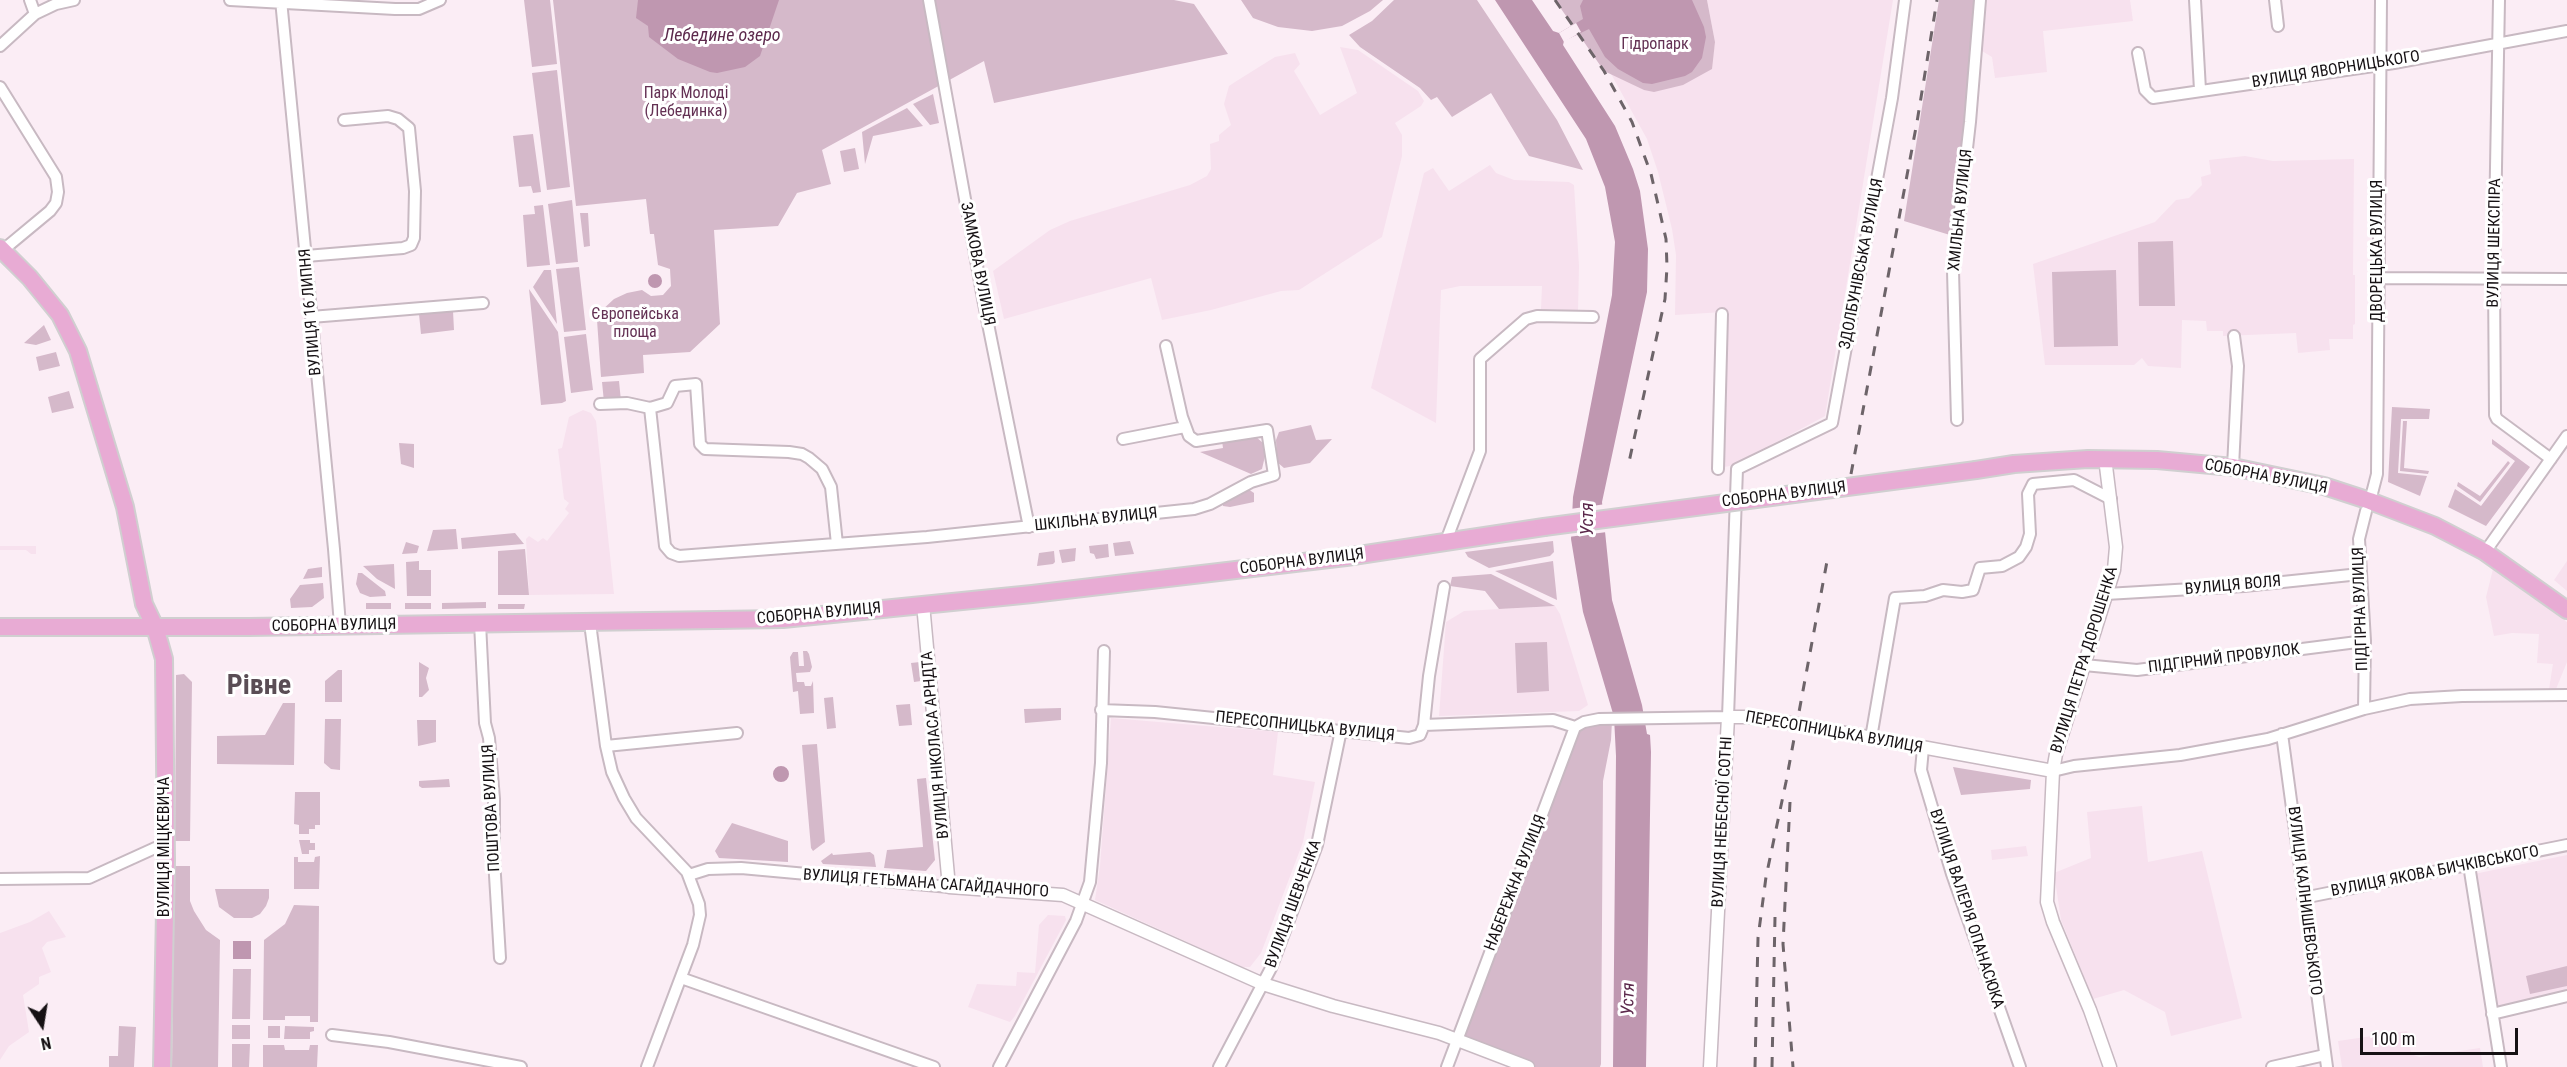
<!DOCTYPE html>
<html>
<head>
<meta charset="utf-8">
<style>
  body { margin:0 }
  #map { position:relative; width:2567px; height:1067px; overflow:hidden; background:#fbedf5; font-family:"Roboto Condensed",sans-serif }
  canvas { display:block }
  .north { position:absolute; left:12px; top:995px; width:60px; height:60px; -webkit-text-stroke:4px #fff; paint-order:stroke; rotate:168deg; font-size:16px; font-weight:700; line-height:24px; text-align:center; color:#161114 }
  .north::after { content:''; display:block; margin:auto; width:21px; height:27px; background:#161114; clip-path:polygon(50% 0,100% 100%,50% 72%,0 100%) }
  .scale { position:absolute; left:2360px; top:1028px; width:158px; height:27px; box-sizing:border-box; border:3px solid #161114; border-top:0; padding-left:8px; font-size:18px; line-height:21px; white-space:nowrap; color:#161114; -webkit-text-stroke:4px #fff; paint-order:stroke }
</style>
</head>
<body>
<div id="map">
<canvas width="2567" height="1067"></canvas>
<div class="north">N</div>
<div class="scale">100 m</div>
</div>
<script>
const g = document.querySelector('canvas').getContext('2d');
g.lineJoin = 'round';
function fill(path, color) {
  g.fillStyle = color;
  g.fill(path, 'evenodd');
}
function poly(rows) {
  const path = new Path2D();
  for (const r of rows) {
    if (r.length === 3) {
      path.moveTo(r[0] + r[2], r[1]);
      path.arc(r[0], r[1], r[2], 0, 2 * Math.PI);
      continue;
    }
    path.moveTo(r[0], r[1]);
    for (let i = 2; i < r.length; i += 2) path.lineTo(r[i], r[i + 1]);
  }
  return path;
}
function trace(path, color, width, dash) {
  g.strokeStyle = color;
  g.lineWidth = width;
  g.lineCap = dash ? 'butt' : 'round';
  g.setLineDash(dash || []);
  g.stroke(path);
}
function write(font, color, halo, rows, align = 'center') {
  g.font = font + ' "Roboto Condensed",sans-serif';
  g.lineWidth = 6;
  g.setLineDash([]);
  g.textBaseline = 'middle';
  g.strokeStyle = halo;
  g.fillStyle = color;
  for (const [text, x, y, turn = 0] of rows) {
    g.save();
    g.translate(x, y);
    g.rotate((+turn || 0) * Math.PI / 180);
    g.textAlign = isNaN(turn) ? turn : align;
    if (halo) g.strokeText(text, 0, 0);
    g.fillText(text, 0, 0);
    g.restore();
  }
}
fill(poly([
  [1707,0,1893,0,1825,416,1734,465,1720,468,1723,312,1675,315,1676,255,1672,229,1658,172,1647,139,1610,72,1644,90,1711,69,1715,42],
  [1987,0,2130,0,2133,21,2043,31,2047,72,1995,78,1992,57,1982,51],
  [1340,47,1358,50,1418,91,1424,101,1421,106,1395,123,1402,135,1402,156,1382,237,1299,290,1281,291,1211,310,1162,320,1151,278,1004,319,993,271,1050,230,1070,221,1190,185,1207,176,1211,169,1210,144,1219,141,1219,135,1231,125,1224,104,1229,86,1235,82,1275,57,1295,53,1300,64,1294,71,1320,115,1357,93],
  [2245,156,2273,161,2354,159,2353,275,2355,275,2355,324,2353,325,2353,339,2329,339,2330,350,2298,353,2296,333,2223,336,2223,331,2207,331,2206,321,2182,320,2181,368,2148,366,2142,358,2134,365,2045,365,2033,264,2155,222,2176,200,2189,198,2202,185,2201,177,2211,174,2209,160],
  [1490,165,1496,173,1514,180,1569,182,1574,185,1579,266,1578,311,1541,309,1542,286,1460,286,1441,290,1436,423,1371,388,1424,173,1433,168,1449,191],
  [583,410,591,413,596,421,614,594,529,595,526,539,529,536,538,542,543,538,547,541,569,513,565,509,569,503,564,499,558,449,562,448,569,417],
  [0,546,36,546,36,554,31,554,26,550,0,550],
  [2567,561,2567,591,2554,580],
  [2493,569,2567,622,2567,662,2556,689,2549,689,2553,664,2537,663,2539,634,2512,633,2494,636,2486,597],
  [1555,606,1560,614,1588,705,1579,711,1439,716,1446,622,1464,611],
  [1111,718,1278,732,1273,775,1315,782,1303,842,1261,953,1250,967,1242,967,1095,900,1100,866],
  [2142,806,2148,862,2202,851,2242,1018,2171,1036,2165,1012,2124,990,2093,999,2061,920,2054,873,2091,858,2087,812],
  [2026,846,2028,856,1992,860,1991,850],
  [2567,855,2567,995,2497,1011,2474,874],
  [49,911,66,937,47,942,42,948,51,972,39,977,39,984,23,995,29,1032,9,1046,0,1060,0,933,30,922],
  [1048,915,1065,916,1066,920,1015,1016,1010,1022,968,1007,977,984,1016,986,1017,972,1035,973,1039,925],
  [2407,1031,2411,1054,2419,1057,2480,1048,2483,1067,2342,1067,2338,1041]
]), '#f7e1ee');
fill(poly([
  [524,0,550,0,557,64,532,67],
  [553,0,1174,0,1194,4,1228,54,994,103,984,61,822,150,831,184,797,193,778,226,714,230,720,324,690,352,643,355,644,373,601,377,597,320,600,312,614,299,627,293,642,290,651,296,663,295,671,286,670,269,658,265,654,234,650,234,646,199,576,206],
  [1241,0,1383,0,1370,11,1342,26,1312,31,1278,27,1253,18],
  [1394,0,1477,0,1557,120,1583,170,1529,156,1491,93,1452,117,1437,97,1431,100,1420,88,1360,47,1349,35,1372,21],
  [1555,0,1707,0,1715,42,1712,69,1683,85,1654,92,1644,90,1604,71],
  [1939,0,1974,0,1965,120,1950,235,1904,221],
  [557,70,570,187,547,190,532,73],
  [933,94,939,123,930,125,913,104],
  [907,108,923,126,873,136,865,164,862,132],
  [533,134,541,192,533,193,531,186,519,187,513,136],
  [855,148,859,169,844,172,840,151],
  [572,200,578,262,556,264,548,204],
  [543,205,550,265,527,267,523,215,535,214,534,206],
  [580,213,588,213,590,246,584,247],
  [2173,241,2175,306,2139,306,2138,242],
  [579,267,586,330,564,332,556,269],
  [544,270,551,270,557,324,533,287],
  [2116,270,2118,346,2054,347,2052,272],
  [529,289,558,332,566,401,562,403,541,405],
  [453,311,454,330,421,334,419,314],
  [44,325,51,340,36,345,24,343],
  [586,334,593,390,571,393,564,337],
  [56,352,60,366,39,371,36,357],
  [619,381,621,401,604,402,602,382],
  [69,391,74,408,52,413,48,397],
  [2392,407,2430,409,2429,419,2401,419,2398,473,2427,476,2420,496,2388,482],
  [2403,421,2407,421,2404,468,2429,471,2428,474,2400,471],
  [1311,425,1316,440,1332,439,1310,463,1284,468,1277,462,1276,440,1279,432],
  [1255,436,1263,443,1265,456,1262,469,1251,474,1200,452,1223,448,1222,441],
  [2492,439,2530,467,2486,526,2448,507,2455,489,2481,506,2515,461,2492,444],
  [399,443,414,444,414,468,401,464],
  [2508,461,2510,463,2480,502,2457,486,2458,482,2480,496],
  [1248,489,1254,493,1254,502,1230,507,1223,506,1223,501],
  [456,529,458,549,427,551,433,530],
  [515,533,524,544,462,549,461,538],
  [1130,541,1134,554,1115,556,1113,543],
  [1553,541,1554,552,1550,556,1489,568,1468,557,1465,552],
  [406,542,419,546,417,553,402,554],
  [1108,544,1109,557,1096,559,1094,554,1090,553,1089,546],
  [1076,548,1075,561,1062,563,1059,550],
  [525,549,529,595,498,595,498,551],
  [1054,551,1055,562,1053,564,1037,566,1039,553],
  [419,561,419,570,431,570,431,596,407,596,406,562],
  [1553,561,1557,600,1495,571],
  [394,564,395,589,377,579,363,566],
  [322,567,322,577,303,579,308,569],
  [358,573,362,573,385,591,386,596,370,597,360,593,356,584],
  [1491,574,1555,606,1499,609,1485,591,1450,586,1452,577],
  [323,583,324,598,312,607,291,608,290,599,300,585],
  [486,602,486,608,442,609,442,603],
  [366,603,391,603,391,609,366,609],
  [405,603,431,603,431,609,405,609],
  [498,604,525,604,524,609,498,609],
  [1547,642,1549,691,1517,693,1515,643],
  [803,651,807,651,809,654,812,667,810,672,796,673,797,682,804,682,805,686,811,686,813,681,814,713,800,714,798,691,793,692,790,657,793,652,798,652,799,666,804,666],
  [419,662,429,668,426,678,429,690,422,697,419,697],
  [920,662,921,681,914,682,911,663],
  [338,670,342,670,342,702,325,702,325,681],
  [184,674,192,682,190,841,175,841,176,675],
  [833,697,836,728,827,729,824,698],
  [283,703,295,703,294,765,217,764,217,736,265,735],
  [910,704,912,725,899,726,896,705],
  [1061,708,1061,720,1025,723,1024,709],
  [325,719,341,719,340,770,331,769,324,763],
  [417,720,436,720,436,742,418,746],
  [1612,721,1611,740,1603,781,1601,1064,1600,1067,1528,1067,1457,1038,1575,727],
  [817,744,825,842,813,851,811,848,802,745],
  [1953,767,2031,780,2030,789,1961,795],
  [926,778,935,860,926,871,884,868,887,850,923,847,917,779],
  [449,779,450,787,422,788,419,786,419,781],
  [295,792,320,792,320,825,315,825,315,829,309,829,309,834,299,834,299,825,294,824],
  [732,823,788,841,788,862,719,858,715,851],
  [299,840,310,840,310,843,315,843,315,850,309,850,309,854,302,854],
  [870,852,874,855,876,867,823,864,821,861,832,853,833,855],
  [320,856,319,889,294,889,294,857,298,857,298,862,314,862,315,857],
  [174,866,190,866,190,901,194,911,206,930,220,940,218,1067,172,1067],
  [215,889,269,889,269,898,266,906,260,914,252,918,234,918,219,907],
  [294,905,319,906,318,1022,310,1022,310,1016,285,1016,285,1020,263,1020,264,940,285,924],
  [2567,966,2567,986,2530,994,2526,976],
  [233,969,251,969,250,1019,232,1019],
  [232,1025,250,1025,250,1039,232,1039],
  [119,1026,136,1027,134,1067,109,1067,109,1056,118,1056],
  [268,1026,280,1026,280,1038,268,1038],
  [285,1026,314,1027,314,1031,310,1032,310,1039,284,1039],
  [232,1044,250,1044,249,1067,232,1067],
  [263,1045,284,1045,285,1050,309,1050,310,1045,318,1045,317,1067,263,1067]
]), '#d5b9ca');
fill(poly([
  [638,0,779,0,760,56,745,67,717,73,710,72,678,59,649,37,648,26,636,18],
  [1495,0,1532,0,1553,31,1559,33,1583,19,1580,6,1583,0,1692,0,1704,27,1706,37,1702,58,1692,72,1685,76,1652,84,1643,83,1618,69,1605,57,1589,29,1564,41,1563,45,1615,126,1633,169,1640,191,1648,249,1647,292,1602,502,1612,600,1642,705,1647,734,1650,735,1651,752,1646,1067,1613,1067,1616,756,1614,717,1583,612,1571,539,1573,497,1612,295,1615,242,1605,187,1586,139],
  [655,281,7],
  [781,774,8],
  [233,941,251,941,251,959,233,959]
]), '#bf97b0');
fill(poly([
  [1576,23,1581,32,1564,42,1559,33],
  [1606,504,1607,532,1568,537,1570,509]
]), '#fbedf5');
const minor = poly([
  [30,0,35,14],
  [230,0,395,9,419,9,440,0],
  [281,0,334,549,340,625],
  [929,0,984,304,1029,527],
  [2195,0,2200,90],
  [2275,0,2278,26],
  [2499,0,2494,279,2495,415,2497,419,2551,459],
  [0,46,35,14,56,4,74,0],
  [2138,53,2145,90,2153,98,2394,63,2567,31],
  [0,87,56,177,58,192,56,203,50,211,3,250],
  [306,256,403,248,411,245,414,238,415,191,409,128,398,119,388,116,344,120],
  [2378,278,2567,279],
  [311,317,483,303],
  [600,404,627,403,650,408,665,546,671,553,679,556,927,537,1194,509,1210,504,1251,482,1274,475,1267,430,1196,441,1189,436,1182,417,1166,346],
  [650,408,667,403,675,386,696,384,700,444,705,449,789,452,802,454,809,458,822,469,831,487,837,544],
  [1957,420,1953,271,1970,122,1980,0],
  [1123,439,1185,427],
  [2233,467,2238,366,2234,336],
  [1718,469,1722,314],
  [2370,501,2377,474,2381,0],
  [1446,541,1480,451,1480,359,1526,319,1537,316,1593,317],
  [2485,552,2567,436],
  [2106,594,2244,586,2360,574],
  [480,623,485,723,489,738,494,799,494,859,500,958],
  [590,623,606,746,612,772,624,798,636,818,687,872,699,904,700,915,693,945,647,1067],
  [2084,665,2137,670,2365,641],
  [2364,709,2365,641,2359,539,2366,511],
  [1101,710,1155,712,1409,738,1420,735,1424,725,1429,676,1444,587],
  [1424,725,1553,720,1575,727,1584,722,1599,719,1728,717,1737,469,1832,423,1892,98,1905,0],
  [2282,734,2327,1067],
  [1871,738,1895,598,1925,596,1943,590,1962,592,1973,590,1980,568,2002,566,2019,557,2026,547,2030,534,2028,494,2033,484,2074,480,2111,499],
  [606,746,737,733],
  [1923,748,1921,770,1952,874,2020,1067],
  [2053,771,2074,766,2180,755,2268,739,2364,709,2410,699,2462,696,2567,695],
  [2469,865,2501,1067],
  [689,875,708,869,741,868,949,887],
  [0,879,89,878,155,848,165,848],
  [2303,898,2567,845],
  [681,978,934,1067],
  [2492,1014,2567,996],
  [332,1035,389,1042,521,1067],
  [999,1067,1076,921,1090,882,1101,763,1104,651],
  [1219,1067,1271,968,1317,845,1341,730],
  [1447,1067,1575,727],
  [2272,1067,2325,1055]
]);
const tertiary = poly([
  [2105,458,2116,547,2114,570,2056,754,2053,771,2047,902,2053,922,2090,1010,2110,1067],
  [923,604,949,887,1063,895,1263,984,1333,1006,1439,1033,1528,1067],
  [1710,1067,1728,717,1747,717,1796,724,2053,771]
]);
const primary = poly([
  [0,248,30,278,60,315,78,351,125,507,144,604,155,627,164,659,166,860,162,1067],
  [1976,470,2014,464,2088,459,2157,460,2233,467,2324,486,2370,501,2435,526,2485,552,2567,610],
  [0,627,249,627,783,619,1032,594,1346,557,1544,527]
]);
trace(minor, '#c8b9c2', 14);
trace(tertiary, '#c8b9c2', 15);
trace(primary, '#d0cfd0', 20);
trace(minor, '#fff', 10);
trace(tertiary, '#fff', 12);
trace(primary, '#e8abd4', 16);
trace(poly([
  [1555,0,1604,71,1632,122,1651,174,1666,239,1667,267,1665,299,1629,462],
  [1851,474,1917,122,1937,0],
  [1790,802,1783,944,1793,1067],
  [1755,1067,1758,938,1766,877,1786,782,1828,556],
  [1772,1067,1775,917]
]), '#6d6469', 3, [10, 10]);
const primaryBridge = poly([
  [1544,527,1976,470]
]);
trace(primaryBridge, '#d0cfd0', 20, []);
trace(primaryBridge, '#e8abd4', 16);
write('16px', '#633053', '#fff', [
  ["Гідропарк",1655,45],
  ["Парк Молоді",686,94],
  ["(Лебединка)",686,112],
  ["Європейська",635,315],
  ["площа",635,333]
]);
write('16px', '#161114', '#fff', [
  ["ВУЛИЦЯ ЯВОРНИЦЬКОГО",2336,70,-9],
  ["ХМІЛЬНА ВУЛИЦЯ",1961,210,-84],
  ["ВУЛИЦЯ ШЕКСПІРА",2495,243,-89],
  ["ДВОРЕЦЬКА ВУЛИЦЯ",2378,251,-90],
  ["ЗАМКОВА ВУЛИЦЯ",977,264,79],
  ["ЗДОЛБУНІВСЬКА ВУЛИЦЯ",1862,264,-79],
  ["ВУЛИЦЯ 16 ЛИПНЯ",311,312,-95],
  ["СОБОРНА ВУЛИЦЯ",2266,477,11],
  ["СОБОРНА ВУЛИЦЯ",1784,495,-7],
  ["ШКІЛЬНА ВУЛИЦЯ",1096,520,-6],
  ["СОБОРНА ВУЛИЦЯ",1302,562,-7],
  ["ВУЛИЦЯ ВОЛЯ",2233,586,-5],
  ["ПІДГІРНА ВУЛИЦЯ",2361,609,-92],
  ["СОБОРНА ВУЛИЦЯ",819,614,-5],
  ["СОБОРНА ВУЛИЦЯ",334,626,-1],
  ["ПІДГІРНИЙ ПРОВУЛОК",2224,659,-7],
  ["ВУЛИЦЯ ПЕТРА ДОРОШЕНКА",2085,660,-73],
  ["ПЕРЕСОПНИЦЬКА ВУЛИЦЯ",1305,727,6],
  ["ПЕРЕСОПНИЦЬКА ВУЛИЦЯ",1834,733,10],
  ["ВУЛИЦЯ НІКОЛАСА АРНДТА",936,745,-95],
  ["ПОШТОВА ВУЛИЦЯ",492,808,-93],
  ["ВУЛИЦЯ НЕБЕСНОЇ СОТНІ",1723,822,-87],
  ["ВУЛИЦЯ МІЦКЕВИЧА",165,847,-90],
  ["ВУЛИЦЯ ЯКОВА БИЧКІВСЬКОГО",2435,872,-11],
  ["НАБЕРЕЖНА ВУЛИЦЯ",1516,883,-69],
  ["ВУЛИЦЯ ГЕТЬМАНА САГАЙДАЧНОГО",926,884,4],
  ["ВУЛИЦЯ КАЛНИШЕВСЬКОГО",2304,901,83],
  ["ВУЛИЦЯ ШЕВЧЕНКА",1294,904,-70],
  ["ВУЛИЦЯ ВАЛЕРІЯ ОПАНАСЮКА",1966,909,72]
]);
write('italic 18px', '#5c294c', '#fff', [
  ["Лебедине озеро",722,36],
  ["Устя",1588,519,-90],
  ["Устя",1629,999,-89]
]);
write('bold 28px', '#5a4d55', '#fff', [
  ["Рівне",259,687]
]);
</script>
</body>
</html>
